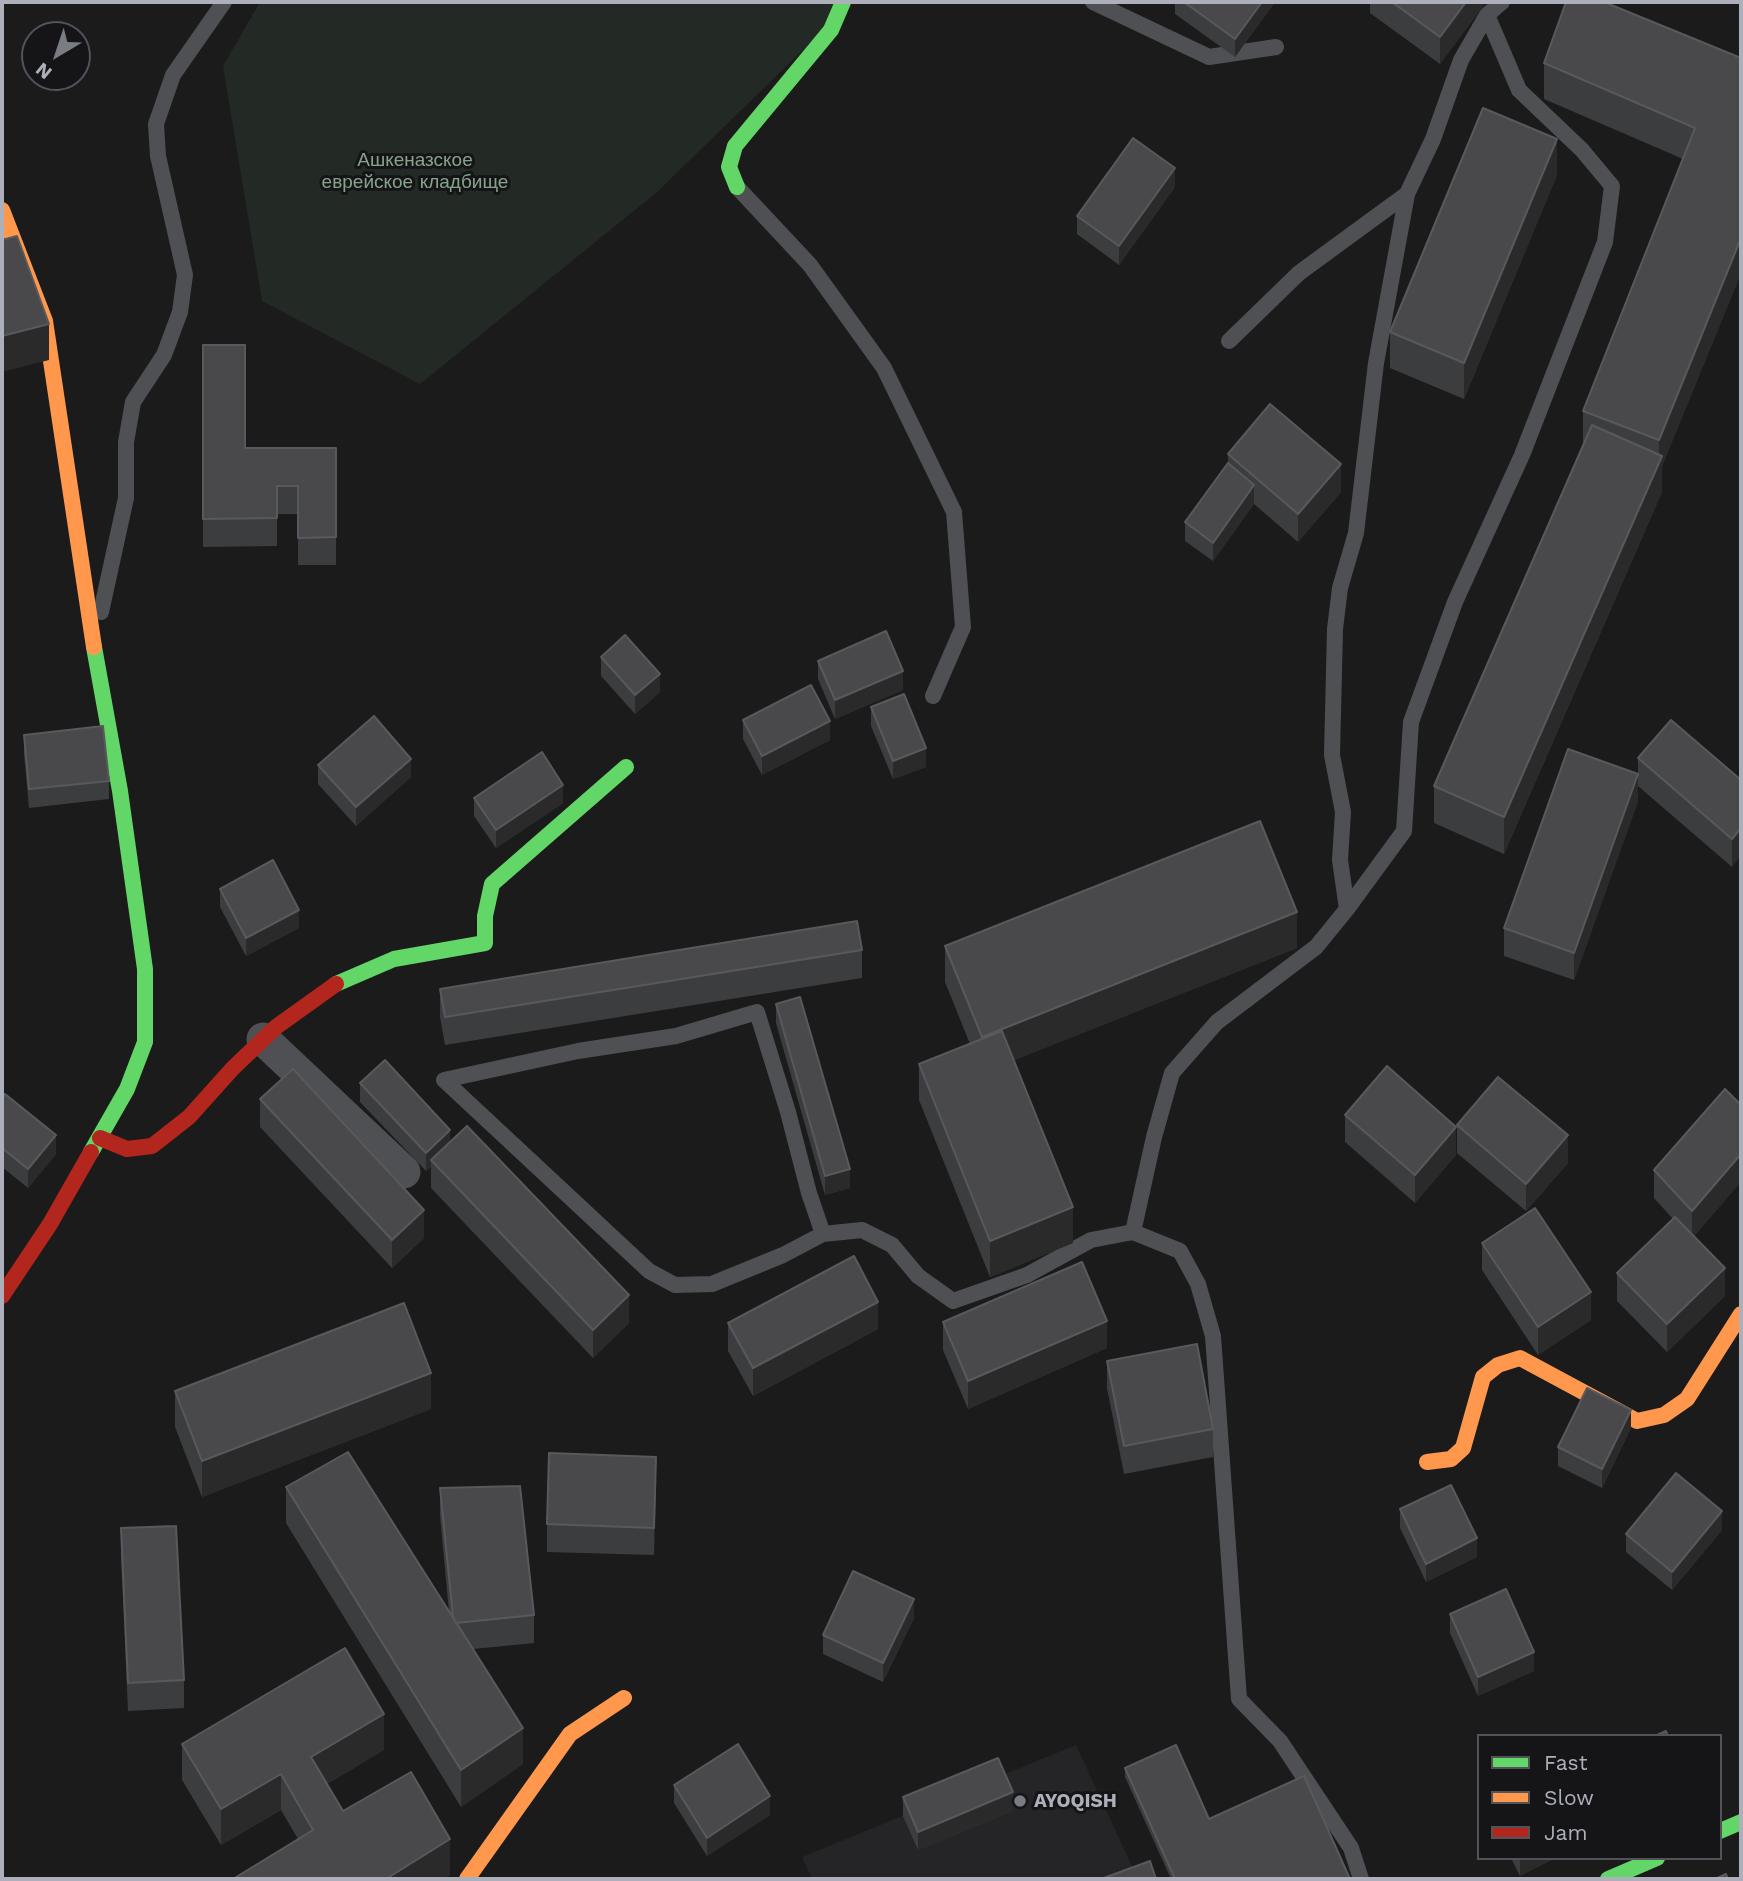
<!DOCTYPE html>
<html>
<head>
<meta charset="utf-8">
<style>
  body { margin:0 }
  #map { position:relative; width:1743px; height:1881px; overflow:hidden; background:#1b1b1b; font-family:"Work Sans",sans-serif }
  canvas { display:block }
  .frame { position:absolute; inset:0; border:4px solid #adb0bb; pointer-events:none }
  .legend { position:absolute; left:1477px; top:1734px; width:245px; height:126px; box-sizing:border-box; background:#151517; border:2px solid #525359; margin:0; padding:9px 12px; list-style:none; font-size:21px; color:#adb0bb }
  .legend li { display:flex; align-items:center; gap:14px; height:35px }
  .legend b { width:35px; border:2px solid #525359 }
  .north { position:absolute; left:21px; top:21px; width:70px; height:70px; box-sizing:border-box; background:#151517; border:2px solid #525359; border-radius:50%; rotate:219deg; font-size:19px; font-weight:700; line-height:28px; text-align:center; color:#adb0bb }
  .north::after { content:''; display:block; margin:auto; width:24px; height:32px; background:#7a7c83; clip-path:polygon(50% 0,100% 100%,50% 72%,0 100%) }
</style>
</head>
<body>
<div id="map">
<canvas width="1743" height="1881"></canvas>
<div class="frame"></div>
<ul class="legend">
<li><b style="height:9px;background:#63d668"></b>Fast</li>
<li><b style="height:9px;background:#ff974d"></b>Slow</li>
<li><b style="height:9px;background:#b3261e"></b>Jam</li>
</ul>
<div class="north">N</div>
</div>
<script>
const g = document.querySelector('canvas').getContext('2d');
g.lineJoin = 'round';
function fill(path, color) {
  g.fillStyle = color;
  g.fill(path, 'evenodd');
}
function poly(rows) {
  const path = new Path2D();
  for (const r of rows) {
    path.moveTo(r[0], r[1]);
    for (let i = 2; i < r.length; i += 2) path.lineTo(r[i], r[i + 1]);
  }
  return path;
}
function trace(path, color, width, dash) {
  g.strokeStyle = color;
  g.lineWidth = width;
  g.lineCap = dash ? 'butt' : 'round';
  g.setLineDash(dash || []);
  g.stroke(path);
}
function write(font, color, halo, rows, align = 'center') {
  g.font = font + ' "Work Sans",sans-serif';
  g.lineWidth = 6;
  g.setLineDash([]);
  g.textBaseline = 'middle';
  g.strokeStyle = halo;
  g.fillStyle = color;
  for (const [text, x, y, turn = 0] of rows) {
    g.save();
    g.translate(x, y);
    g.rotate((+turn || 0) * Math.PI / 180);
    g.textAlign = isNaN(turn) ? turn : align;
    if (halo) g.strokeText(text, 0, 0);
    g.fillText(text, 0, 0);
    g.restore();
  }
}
fill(poly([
  [1076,1745,1138,1879,812,1879,802,1857]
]), '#252527');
fill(poly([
  [260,2,844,2,840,14,657,192,420,384,262,301,223,66]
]), '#232a25');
trace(poly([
  [1093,2,1209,57,1276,47],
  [737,187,810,265,884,368,954,512,963,627,933,696],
  [1229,341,1299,273,1407,194,1433,139,1461,60,1487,15,1502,2],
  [101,612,126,498,126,442,133,402,164,355,180,312,185,275,158,156,156,124,173,75,224,2],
  [1347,909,1404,831,1411,722,1455,602,1522,455,1605,242,1612,186,1582,150,1519,90,1487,15],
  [1133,1232,1154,1137,1172,1073,1217,1022,1316,947,1347,909,1340,860,1343,812,1332,755,1335,629,1340,588,1356,533,1376,363,1407,194],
  [823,1234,809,1193,788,1112,757,1012,676,1036,578,1051,444,1080,649,1271,675,1285,712,1284,783,1255,823,1234,862,1230,892,1245,918,1276,953,1301,1027,1275,1091,1240,1133,1232,1180,1251,1198,1284,1213,1336,1239,1699,1280,1741,1351,1848,1361,1879]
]), '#4f5054', 16);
trace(poly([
  [263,1039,404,1172]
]), '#4f5054', 33);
trace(poly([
  [737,187,729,167,735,146,831,30,843,2],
  [336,984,394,959,485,943,485,916,492,884,626,767],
  [91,1152,127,1089,145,1042,145,969,120,791,94,647],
  [1720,1831,1741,1822],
  [1608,1879,1657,1858]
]), '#63d668', 16);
trace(poly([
  [2,210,45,321,94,647],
  [1427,1462,1451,1459,1463,1448,1483,1377,1498,1365,1520,1358,1637,1421,1664,1415,1687,1399,1741,1314],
  [467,1879,570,1734,624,1698]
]), '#ff974d', 16);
trace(poly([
  [100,1138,127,1149,152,1146,189,1117,233,1068,276,1027,336,984],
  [2,1296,50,1224,91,1152]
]), '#b3261e', 16);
fill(poly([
  [1175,2,1275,2,1235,57,1175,14],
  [1370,2,1486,2,1440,64,1370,13],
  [1741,58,1662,467,1662,492,1504,854,1434,823,1434,786,1583,444,1583,411,1683,159,1544,99,1544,63],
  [1557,175,1464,399,1390,368,1390,332],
  [1175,187,1119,265,1077,234,1077,216],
  [203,345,245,448,336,448,336,565,298,565,298,514,277,514,277,546,203,547],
  [1228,454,1341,492,1298,542,1254,504,1213,561,1185,541,1185,522,1228,463],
  [601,657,660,692,635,714,601,676],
  [818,661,903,690,835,719,818,679],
  [871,707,926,767,893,779,871,726],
  [743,720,830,740,762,775,743,739],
  [24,735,109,781,109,799,29,808,24,754],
  [1638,758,1741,780,1732,867,1638,786],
  [318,765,411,777,356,826,318,784],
  [474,798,563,803,496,848,474,816],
  [1638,801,1574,980,1504,956,1504,928],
  [220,889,299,928,246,956,220,907],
  [945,946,1297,948,1014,1060,1073,1243,990,1277,919,1100,919,1064,970,1044,945,982],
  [862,950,862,978,445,1045,440,1017,440,989],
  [776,1004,850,1188,825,1195,776,1023],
  [360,1083,450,1142,629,1323,593,1358,431,1188,431,1167,426,1171,360,1102],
  [1725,1089,1694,1236,1725,1296,1667,1352,1617,1301,1617,1273,1673,1219,1654,1198,1654,1170],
  [2,1099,56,1154,28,1188,2,1167],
  [260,1099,424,1238,392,1268,260,1127],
  [1345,1115,1456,1155,1415,1203,1345,1142],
  [1457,1125,1568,1163,1526,1211,1457,1153],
  [1482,1243,1591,1320,1538,1355,1482,1270],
  [943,1322,1107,1348,968,1409,943,1350],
  [728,1323,878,1329,753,1396,728,1351],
  [1107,1361,1213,1429,1213,1457,1124,1474,1107,1388],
  [175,1391,431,1409,202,1497,175,1427],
  [1631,1428,1602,1488,1558,1466,1558,1447],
  [656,1484,654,1555,547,1552,547,1524],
  [286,1487,449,1612,440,1516,440,1488,534,1615,534,1643,473,1649,523,1764,461,1807,286,1523],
  [1400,1509,1477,1557,1426,1582,1400,1528],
  [121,1528,184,1680,184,1708,128,1711,121,1556],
  [1722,1530,1672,1590,1626,1552,1626,1534],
  [1450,1614,1534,1671,1478,1696,1450,1633],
  [914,1618,883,1682,823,1654,823,1635],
  [182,1744,384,1750,327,1784,343,1811,450,1875,444,1879,233,1879,298,1839,281,1810,221,1845,182,1780],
  [1125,1768,1209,1819,1350,1879,1171,1879,1125,1777],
  [674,1785,770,1815,707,1856,674,1803],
  [903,1797,1013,1811,918,1850,903,1816],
  [1511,1858,1555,1858,1520,1876]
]), '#3c3d3e');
fill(poly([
  [1262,2,1275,2,1235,57,1235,39],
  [1466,2,1486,2,1440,64,1440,37],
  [1557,139,1557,175,1464,399,1464,363],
  [1175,168,1175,187,1119,265,1119,246],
  [1741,238,1741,274,1662,467,1662,492,1504,854,1504,817,1659,464,1659,440],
  [49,324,49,360,2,372,2,336],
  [1341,464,1341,492,1298,542,1298,514],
  [1254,485,1254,504,1213,561,1213,543],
  [903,671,903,690,835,719,835,700],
  [660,674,660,692,635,714,635,695],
  [830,721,830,740,762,775,762,756],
  [926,748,926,767,893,779,893,761],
  [411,759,411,777,356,826,356,807],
  [1638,774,1638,801,1574,980,1574,953],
  [563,785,563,803,496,848,496,830],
  [1741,828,1741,856,1732,867,1732,839],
  [299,910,299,928,246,956,246,938],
  [1297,912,1297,948,982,1073,982,1037],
  [1456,1127,1456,1155,1415,1203,1415,1175],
  [450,1130,450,1148,431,1160,431,1167,426,1171,426,1153],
  [56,1135,56,1154,28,1188,28,1169],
  [1568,1135,1568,1163,1526,1211,1526,1184],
  [1741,1154,1741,1182,1692,1239,1692,1211],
  [850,1169,850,1188,825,1195,825,1176],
  [1073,1207,1073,1243,990,1277,990,1241],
  [424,1210,424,1238,392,1268,392,1240],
  [1725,1268,1725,1296,1667,1352,1667,1324],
  [1591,1292,1591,1320,1538,1355,1538,1327],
  [629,1295,629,1323,593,1358,593,1330],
  [878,1302,878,1329,753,1396,753,1368],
  [1107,1321,1107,1348,968,1409,968,1381],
  [431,1373,431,1409,202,1497,202,1461],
  [1631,1410,1631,1428,1602,1488,1602,1469],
  [656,1457,656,1484,654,1555,654,1528],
  [1722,1511,1722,1530,1672,1590,1672,1572],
  [1477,1538,1477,1557,1426,1582,1426,1564],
  [914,1599,914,1618,883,1682,883,1663],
  [1534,1652,1534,1671,1478,1696,1478,1677],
  [384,1714,384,1750,311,1793,311,1757],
  [523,1728,523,1764,461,1807,461,1770],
  [281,1774,281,1810,221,1845,221,1809],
  [1013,1792,1013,1811,918,1850,918,1832],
  [770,1796,770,1815,707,1856,707,1838],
  [450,1839,450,1875,444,1879,386,1879],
  [1520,1858,1555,1858,1520,1876]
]), '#2a2a2b');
const building = poly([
  [1184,2,1262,2,1235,39,1184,2],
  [1392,2,1466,2,1440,37,1392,2],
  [1566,2,1604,2,1741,58,1741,238,1659,440,1583,411,1695,128,1544,63,1566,2],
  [1483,108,1557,139,1464,363,1390,332,1483,108],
  [1133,138,1175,168,1119,246,1077,216,1133,138],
  [17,236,49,324,2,336,2,240,17,236],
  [203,345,245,345,245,448,336,448,336,537,298,538,298,486,277,486,277,518,203,519,203,345],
  [1270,404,1341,464,1298,514,1228,454,1270,404],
  [1592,425,1662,456,1504,817,1434,786,1592,425],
  [1228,463,1254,485,1213,543,1185,522,1228,463],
  [886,631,903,671,835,700,818,661,886,631],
  [625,635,660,674,635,695,601,657,625,635],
  [811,685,830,721,762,756,743,720,811,685],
  [904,694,926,748,893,761,871,707,904,694],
  [374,716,411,759,356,807,318,765,374,716],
  [1671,720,1741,780,1741,828,1732,839,1638,758,1671,720],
  [103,726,109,781,29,789,24,735,103,726],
  [1568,749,1638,774,1574,953,1504,928,1568,749],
  [542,752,563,785,496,830,474,798,542,752],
  [1260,821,1297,912,982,1037,945,946,1260,821],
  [273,860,299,910,246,938,220,889,273,860],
  [857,921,862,950,445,1017,440,989,857,921],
  [800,997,850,1169,825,1176,776,1004,800,997],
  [1002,1031,1073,1207,990,1241,919,1064,1002,1031],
  [385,1060,450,1130,426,1153,360,1083,385,1060],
  [1387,1066,1456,1127,1415,1175,1345,1115,1387,1066],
  [293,1069,424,1210,392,1240,260,1099,293,1069],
  [1498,1077,1568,1135,1526,1184,1457,1125,1498,1077],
  [1725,1089,1741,1105,1741,1154,1692,1211,1654,1170,1725,1089],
  [5,1094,56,1135,28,1169,2,1148,2,1099,5,1094],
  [467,1126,629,1295,593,1330,431,1160,467,1126],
  [1535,1208,1591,1292,1538,1327,1482,1243,1535,1208],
  [1675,1217,1725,1268,1667,1324,1617,1273,1675,1217],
  [854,1256,878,1302,753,1368,728,1323,854,1256],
  [1082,1262,1107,1321,968,1381,943,1322,1082,1262],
  [404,1303,431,1373,202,1461,175,1391,404,1303],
  [1197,1344,1213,1429,1124,1446,1107,1361,1197,1344],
  [1587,1388,1631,1410,1602,1469,1558,1447,1587,1388],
  [348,1452,523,1728,461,1770,286,1487,348,1452],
  [549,1453,656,1457,654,1528,547,1524,549,1453],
  [1676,1473,1722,1511,1672,1572,1626,1534,1676,1473],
  [1451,1485,1477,1538,1426,1564,1400,1509,1451,1485],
  [520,1486,534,1615,456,1623,453,1617,440,1488,520,1486],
  [176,1526,184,1680,128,1683,121,1528,176,1526],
  [853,1571,914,1599,883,1663,823,1635,853,1571],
  [1506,1589,1534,1652,1478,1677,1450,1614,1506,1589],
  [345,1648,384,1714,311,1757,343,1811,411,1772,450,1839,386,1879,233,1879,313,1830,281,1774,221,1809,182,1744,345,1648],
  [1666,1731,1668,1736,1655,1736,1666,1731],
  [738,1744,770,1796,707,1838,674,1785,738,1744],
  [1176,1745,1209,1819,1304,1776,1350,1879,1175,1879,1125,1768,1176,1745],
  [998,1758,1013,1792,918,1832,903,1797,998,1758],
  [1150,1861,1156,1879,1101,1879,1150,1861],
  [1726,1874,1728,1879,1715,1879,1726,1874]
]);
fill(building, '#49494c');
trace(building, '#58595d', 2);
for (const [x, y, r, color] of [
  [1020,1801,7,"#7a7c83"]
]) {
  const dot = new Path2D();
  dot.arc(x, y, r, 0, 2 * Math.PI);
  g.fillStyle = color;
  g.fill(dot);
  trace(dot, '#151517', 2.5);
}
write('19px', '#86a48a', '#151517', [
  ["Ашкеназское",415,160],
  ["еврейское кладбище",415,182]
]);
write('bold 19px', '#adb0bb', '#151517', [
  ["AYOQISH",1034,1801]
], 'left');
</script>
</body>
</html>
